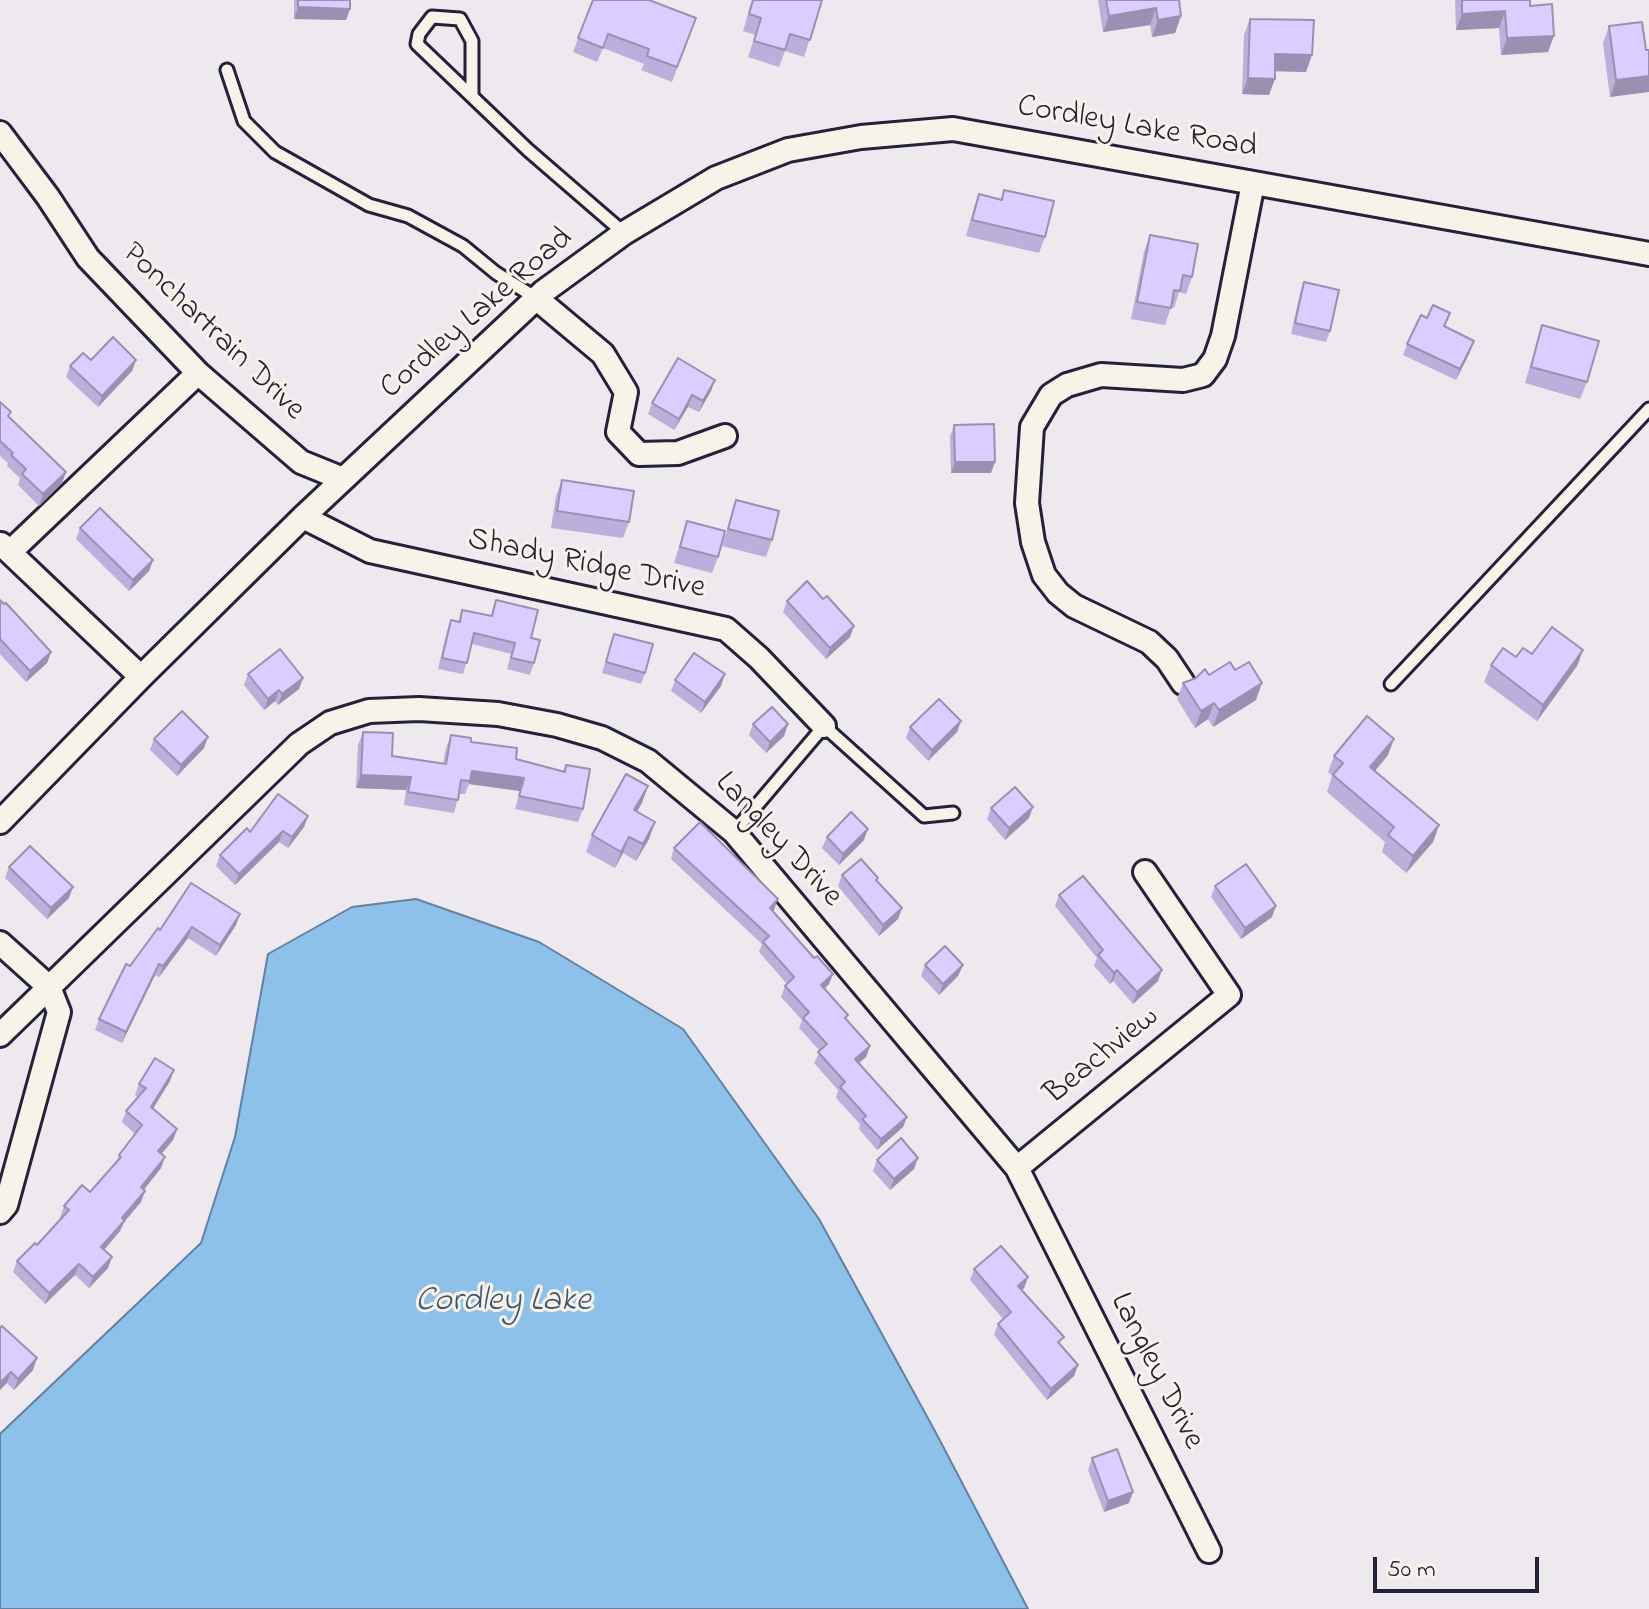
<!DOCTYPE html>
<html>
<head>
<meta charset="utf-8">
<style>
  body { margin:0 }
  #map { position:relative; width:1649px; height:1609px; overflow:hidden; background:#eee8ef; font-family:"Indie Flower",sans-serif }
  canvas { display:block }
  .scale { position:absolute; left:1373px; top:1557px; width:166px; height:36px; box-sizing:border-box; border:4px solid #22223b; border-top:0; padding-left:10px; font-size:24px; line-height:28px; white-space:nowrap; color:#22223b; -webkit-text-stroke:6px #f7f3e8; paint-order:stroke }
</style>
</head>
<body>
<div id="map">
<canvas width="1649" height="1609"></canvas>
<div class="scale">50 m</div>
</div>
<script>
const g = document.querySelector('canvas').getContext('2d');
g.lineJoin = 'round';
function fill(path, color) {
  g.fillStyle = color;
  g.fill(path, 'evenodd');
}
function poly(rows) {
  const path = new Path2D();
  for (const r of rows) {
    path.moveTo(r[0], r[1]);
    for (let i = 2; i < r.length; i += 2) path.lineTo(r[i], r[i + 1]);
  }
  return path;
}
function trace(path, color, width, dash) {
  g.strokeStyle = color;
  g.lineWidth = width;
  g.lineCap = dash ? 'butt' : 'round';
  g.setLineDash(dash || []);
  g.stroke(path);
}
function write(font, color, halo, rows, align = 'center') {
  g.font = font + ' "Indie Flower",sans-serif';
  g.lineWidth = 6;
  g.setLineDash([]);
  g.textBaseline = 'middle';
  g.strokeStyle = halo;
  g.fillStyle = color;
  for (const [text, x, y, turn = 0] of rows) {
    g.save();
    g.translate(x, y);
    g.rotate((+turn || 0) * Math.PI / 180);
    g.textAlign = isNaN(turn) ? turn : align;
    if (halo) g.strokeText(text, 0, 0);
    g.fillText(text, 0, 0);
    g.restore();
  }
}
const water = poly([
  [416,899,539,942,683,1029,819,1219,936,1433,1028,1609,0,1609,0,1434,201,1243,235,1137,268,954,352,907,416,899]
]);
fill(water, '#8dc1ea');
trace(water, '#6281a4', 2);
const lane = poly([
  [227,70,244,121,275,152,369,205,408,216,463,246,496,273,536,298],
  [472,96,472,41,460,19,432,17,419,34,417,44,528,150,624,233],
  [1391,684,1649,409],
  [734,832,824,726,924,816,953,813]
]);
const street = poly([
  [0,133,48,197,88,258,198,373,301,462,343,479],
  [536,298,603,354,626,392,618,432,639,454,678,453,725,436],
  [303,517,370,551,726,629,759,658,824,726],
  [1,544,141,677],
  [10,552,198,373],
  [1183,683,1167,659,1149,642,1074,606,1058,593,1044,575,1033,542,1027,503,1032,427,1051,395,1067,385,1101,375,1183,380,1203,375,1215,359,1223,336,1253,183],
  [0,822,141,677,303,517,543,292,624,233,716,178,788,150,861,137,953,129,1649,254],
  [0,943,49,987,59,1012,6,1205,0,1212],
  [0,1035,299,744,330,723,369,711,419,709,498,714,557,725,602,738,648,761,734,832,1017,1168,1209,1551],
  [1017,1168,1229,995,1145,872]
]);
trace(lane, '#22223b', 17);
trace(street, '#22223b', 28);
trace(lane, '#f7f3e8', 11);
trace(street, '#f7f3e8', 22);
fill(poly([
  [294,0,350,0,350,9,346,20,294,19],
  [593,0,696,18,672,82,641,70,644,64,603,48,597,62,573,52],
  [752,0,822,0,804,57,785,51,779,67,748,57,755,35,743,31],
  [1098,0,1179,0,1181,16,1175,33,1152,37,1150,25,1103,32],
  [1455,0,1530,0,1530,6,1548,52,1501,55,1499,28,1456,30],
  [1250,19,1306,72,1275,71,1269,95,1242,94,1244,35],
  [1609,26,1646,50,1610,97,1603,43],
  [1004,190,1045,237,1039,253,966,236,973,211,979,194,1000,200],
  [1150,235,1192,277,1186,294,1179,292,1174,308,1171,307,1165,325,1131,319,1144,252],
  [1304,282,1330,331,1326,342,1291,334,1300,293],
  [1542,325,1587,382,1580,399,1525,383],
  [1445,327,1470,352,1456,380,1403,355,1407,344],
  [91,360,136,360,132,371,98,407,66,377,70,366],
  [715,380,711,391,699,412,688,407,674,430,648,414,652,403],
  [0,402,9,417,66,472,62,483,39,506,18,485,20,478,7,466,8,463,0,456],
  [954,425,991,473,951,473,950,436],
  [562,480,629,522,623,538,551,528,556,496],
  [736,500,772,540,766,557,722,546],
  [687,521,718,557,712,573,674,563],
  [80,528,153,560,149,571,129,591,76,539],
  [0,600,51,652,47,663,26,682,0,654],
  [496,600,531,638,534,663,530,675,507,669,511,654,472,644,463,674,438,669,447,631,451,620,458,622,462,610,491,616],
  [787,601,850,637,826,659,783,612],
  [614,634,645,673,641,684,602,673],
  [1583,650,1577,666,1537,721,1484,682,1491,665,1516,657,1532,654],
  [248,674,299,689,278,705,275,701,264,710,244,685],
  [1209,675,1256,700,1213,727,1208,719,1195,728,1177,699,1183,683],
  [675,680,721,686,701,713,671,691],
  [961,721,957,732,928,761,906,738,910,727],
  [753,724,788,724,784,736,766,753,749,735],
  [363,732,392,756,443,764,446,748,451,735,516,759,563,771,566,765,583,809,578,822,515,809,520,791,469,784,465,794,459,794,454,813,404,805,406,790,356,788,358,745],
  [154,739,204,748,177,776,150,750],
  [1388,755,1375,771,1439,825,1433,842,1406,873,1382,852,1385,842,1327,792,1332,776,1328,772,1334,756],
  [642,803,636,812,649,839,636,861,623,853,615,868,586,852,592,835],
  [991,808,1029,818,1005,840,987,819],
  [304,827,288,848,279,842,235,885,216,866,220,855,250,832],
  [827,837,864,840,839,865,822,848],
  [674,848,774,910,773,911,829,984,825,989,846,1020,870,1046,866,1057,859,1063,907,1117,903,1127,877,1150,859,1129,860,1124,836,1098,838,1090,814,1063,820,1051,799,1028,802,1020,781,997,785,986,787,984,759,952,762,944,671,859],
  [9,867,69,898,47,919,5,878],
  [842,875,878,878,877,881,902,908,898,919,879,936,838,886],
  [191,883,236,925,216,956,188,938,159,977,155,975,122,1043,95,1030,99,1019,130,966,160,930],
  [1215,886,1272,917,1241,939,1211,897],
  [1059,895,1158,981,1133,1004,1113,981,1110,984,1094,966,1097,958,1055,906],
  [925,965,963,965,958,976,939,995,921,976],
  [170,1081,153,1109,177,1129,173,1140,161,1154,161,1168,144,1190,141,1202,124,1222,120,1231,104,1250,112,1257,108,1268,89,1288,75,1275,45,1304,13,1272,17,1261,37,1245,61,1218,60,1218,64,1206,90,1192,116,1163,119,1155,135,1134,122,1122,126,1111,138,1097,135,1095,139,1084],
  [877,1160,914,1169,890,1190,873,1171],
  [974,1269,1028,1277,1024,1288,1022,1291,1061,1345,1078,1365,1074,1376,1047,1400,994,1335,998,1324,1003,1319,970,1280],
  [0,1328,33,1370,14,1390,7,1383],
  [1092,1458,1129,1503,1104,1512,1088,1470]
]), '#bbb0db');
fill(poly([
  [298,7,350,9,346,20,294,19],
  [1156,8,1150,25,1103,32,1109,16],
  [1505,11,1499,28,1456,30,1462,14],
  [1181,16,1175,33,1152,37,1158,20],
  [1554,36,1548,52,1501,55,1507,38],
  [1275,54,1312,55,1306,72,1269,71],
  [1649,76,1649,92,1610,97,1616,80],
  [1248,78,1275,79,1269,95,1242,94],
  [1474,341,1470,352,1456,380,1460,369],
  [136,360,132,371,98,407,102,396],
  [715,380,711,391,699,412,703,401],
  [692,395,688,407,674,430,679,419],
  [955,462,995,462,991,473,951,473],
  [66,472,62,483,39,506,43,494],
  [153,560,149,571,129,591,133,580],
  [854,626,850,637,826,659,830,648],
  [1583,650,1577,666,1537,721,1543,705],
  [51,652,47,663,26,682,30,671],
  [725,674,721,686,701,713,705,702],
  [303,678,299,689,278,705,282,694],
  [1262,683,1256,700,1213,727,1219,710],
  [279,690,275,701,264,710,268,699],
  [1214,703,1208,719,1195,728,1201,711],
  [961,721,957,732,928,761,932,750],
  [788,724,784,736,766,753,770,742],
  [208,737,204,748,177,776,181,765],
  [1394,739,1388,755,1364,784,1370,767],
  [472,771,524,778,520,791,469,784],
  [361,775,411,777,406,790,356,788],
  [648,786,642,803,628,827,634,810],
  [1033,807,1029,818,1005,840,1009,828],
  [308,816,304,827,288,848,292,837],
  [655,822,649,839,636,861,643,844],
  [1439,825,1433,842,1406,873,1413,856],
  [868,829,864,840,839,865,843,854],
  [283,831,279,842,235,885,239,874],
  [629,837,623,853,615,868,621,852],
  [73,887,69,898,47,919,51,908],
  [778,899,774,910,766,919,770,908],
  [1276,906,1272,917,1241,939,1245,928],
  [902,908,898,919,879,936,883,925],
  [240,914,236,925,216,956,220,945],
  [192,927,188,938,159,977,163,966],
  [159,964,155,975,122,1043,126,1032],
  [963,965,958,976,939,995,943,984],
  [1117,970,1113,981,1110,984,1114,973],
  [1162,970,1158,981,1133,1004,1137,992],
  [833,974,829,984,817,995,821,985],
  [870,1046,866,1057,851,1070,855,1059],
  [174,1070,170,1081,147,1118,151,1107],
  [907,1117,903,1127,877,1150,881,1139],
  [177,1129,173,1140,154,1163,158,1151],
  [165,1157,161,1168,137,1198,141,1187],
  [918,1158,914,1169,890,1190,894,1179],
  [145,1191,141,1202,124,1222,120,1231,97,1258,101,1247,122,1218],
  [112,1257,108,1268,89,1288,93,1277],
  [79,1264,75,1275,45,1304,49,1293],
  [1028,1277,1024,1288,1014,1297,1018,1286],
  [37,1358,33,1370,14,1390,18,1379],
  [1078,1365,1074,1376,1047,1400,1051,1389],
  [11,1372,7,1383,0,1390,0,1383],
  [1133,1492,1129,1503,1104,1512,1108,1501]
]), '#9990b2');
const building = poly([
  [298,0,350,0,350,9,298,7,298,0],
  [593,0,649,0,696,18,677,67,647,56,649,49,608,34,603,48,578,38,593,0],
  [753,0,822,0,810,40,790,34,785,50,754,41,761,18,749,14,753,0],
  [1106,0,1179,0,1181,16,1158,20,1156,8,1109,16,1106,0],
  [1462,0,1530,0,1530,6,1552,4,1554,36,1507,38,1505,11,1462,14,1462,0],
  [1250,19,1314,20,1312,55,1275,54,1275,79,1248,78,1250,19],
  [1642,22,1646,50,1649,50,1649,76,1616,80,1609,26,1642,22],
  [1004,190,1054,201,1045,237,972,220,979,194,1002,200,1004,190],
  [1150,235,1198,244,1192,277,1183,275,1180,291,1174,290,1171,308,1137,302,1150,235],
  [1304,282,1339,290,1330,331,1295,323,1304,282],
  [1433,305,1450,313,1444,326,1474,341,1460,369,1407,344,1421,315,1427,318,1433,305],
  [1542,325,1599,341,1587,382,1531,367,1542,325],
  [113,337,136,360,102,396,70,366,83,353,91,360,113,337],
  [678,358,715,380,703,401,692,395,679,419,652,403,678,358],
  [0,402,11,412,8,416,66,472,43,494,22,474,26,469,11,455,13,453,0,441,0,402],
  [994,424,995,462,955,462,954,425,994,424],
  [562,480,634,491,629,522,557,511,562,480],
  [736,500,779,511,772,540,728,529,736,500],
  [100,508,153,560,133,580,80,528,100,508],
  [687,521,725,531,718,557,680,547,687,521],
  [807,581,823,599,827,596,854,626,830,648,787,601,807,581],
  [0,600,4,604,6,603,51,652,30,671,0,639,0,600],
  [496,600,538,610,531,638,540,640,534,663,511,658,515,643,474,633,467,663,442,658,451,620,460,622,462,610,492,616,496,600],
  [1552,627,1583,650,1543,705,1491,665,1503,648,1516,657,1523,648,1532,654,1552,627],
  [614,634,653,644,645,673,606,662,614,634],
  [280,649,303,678,282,694,279,690,268,699,248,674,280,649],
  [694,653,725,674,705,702,675,680,694,653],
  [1230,662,1235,670,1249,662,1262,683,1219,710,1214,703,1201,711,1183,683,1196,678,1205,669,1209,675,1230,662],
  [939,699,961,721,932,750,910,727,939,699],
  [772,707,788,724,770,742,753,724,772,707],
  [182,711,208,737,181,765,154,739,182,711],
  [1367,716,1394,739,1370,767,1439,825,1413,856,1388,835,1394,827,1333,775,1343,763,1334,756,1367,716],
  [363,732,393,733,392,756,446,764,451,735,471,738,471,742,517,748,516,759,565,772,566,765,590,769,583,809,519,796,524,778,472,771,470,781,461,780,458,800,408,792,411,777,361,775,363,732],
  [626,774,648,786,634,810,655,822,643,844,629,837,621,852,592,835,626,774],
  [1015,787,1033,807,1009,828,991,808,1015,787],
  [278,794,308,816,292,837,283,831,239,874,220,855,247,828,250,832,278,794],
  [851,812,868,829,843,854,827,837,851,812],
  [700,822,778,899,770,908,814,958,817,956,833,974,821,985,848,1015,845,1018,870,1046,855,1059,907,1117,881,1139,862,1119,866,1116,840,1087,845,1082,818,1052,827,1044,803,1018,809,1012,785,986,794,977,763,942,769,936,674,848,700,822],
  [30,846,73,887,51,908,9,867,30,846],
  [861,859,878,878,876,880,902,908,883,925,842,875,861,859],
  [1246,864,1276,906,1245,928,1215,886,1246,864],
  [1083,876,1162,970,1137,992,1117,970,1114,973,1098,955,1103,950,1059,895,1083,876],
  [191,883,240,914,220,945,192,927,163,966,159,964,126,1032,99,1019,126,964,130,966,158,928,160,930,191,883],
  [945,946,963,965,943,984,925,965,945,946],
  [155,1058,174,1070,151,1107,177,1129,158,1151,165,1157,141,1187,145,1191,122,1218,125,1220,101,1247,112,1257,93,1277,79,1264,49,1293,17,1261,35,1243,37,1245,69,1210,64,1206,82,1185,90,1192,121,1157,119,1155,142,1125,126,1111,146,1088,139,1084,155,1058],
  [901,1138,918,1158,894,1179,877,1160,901,1138],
  [1001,1246,1028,1277,1018,1286,1064,1337,1058,1342,1078,1365,1051,1389,998,1324,1011,1312,974,1269,1001,1246],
  [2,1326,37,1358,18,1379,11,1372,0,1383,0,1328,2,1326],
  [1117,1449,1133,1492,1108,1501,1092,1458,1117,1449]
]);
fill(building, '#dacdff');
trace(building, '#9990b2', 2);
write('32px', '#22223b', '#f7f3e8', [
  ["Cordley Lake Road",1137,129,10],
  ["Cordley Lake Road",478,315,-41],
  ["Ponchartrain Drive",212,333,44],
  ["Shady Ridge Drive",586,566,12],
  ["Langley Drive",777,841,47],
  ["Beachview",1103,1057,-39],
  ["Langley Drive",1155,1372,63]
]);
write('italic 34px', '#425270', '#f7f3e8', [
  ["Cordley Lake",503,1303]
]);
</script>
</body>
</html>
